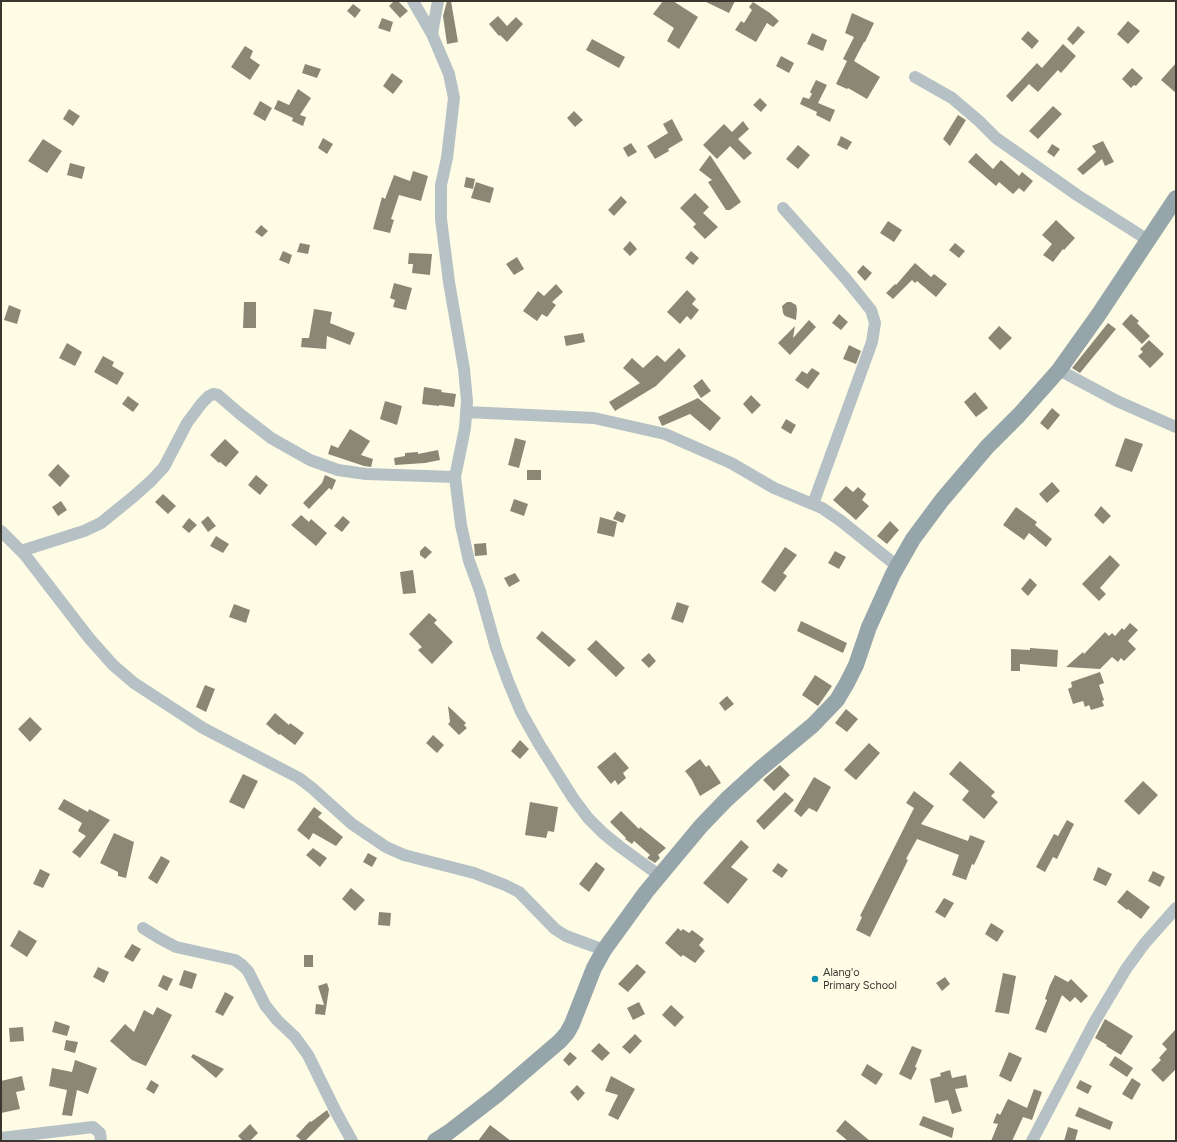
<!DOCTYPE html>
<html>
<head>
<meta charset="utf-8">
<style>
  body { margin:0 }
  #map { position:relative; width:1177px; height:1142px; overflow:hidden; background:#fffce6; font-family:Figtree,sans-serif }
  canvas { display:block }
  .frame { position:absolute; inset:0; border:2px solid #39372f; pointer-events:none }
</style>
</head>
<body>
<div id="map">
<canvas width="1177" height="1142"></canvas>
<div class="frame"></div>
</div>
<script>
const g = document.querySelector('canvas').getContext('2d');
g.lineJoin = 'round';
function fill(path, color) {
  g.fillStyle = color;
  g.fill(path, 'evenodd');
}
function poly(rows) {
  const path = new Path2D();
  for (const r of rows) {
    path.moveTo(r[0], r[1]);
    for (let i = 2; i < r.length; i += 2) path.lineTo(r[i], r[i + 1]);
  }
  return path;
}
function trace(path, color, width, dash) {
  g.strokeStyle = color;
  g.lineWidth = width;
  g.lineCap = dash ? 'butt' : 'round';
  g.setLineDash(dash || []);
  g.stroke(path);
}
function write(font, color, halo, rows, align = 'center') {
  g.font = font + ' Figtree,sans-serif';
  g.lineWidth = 4;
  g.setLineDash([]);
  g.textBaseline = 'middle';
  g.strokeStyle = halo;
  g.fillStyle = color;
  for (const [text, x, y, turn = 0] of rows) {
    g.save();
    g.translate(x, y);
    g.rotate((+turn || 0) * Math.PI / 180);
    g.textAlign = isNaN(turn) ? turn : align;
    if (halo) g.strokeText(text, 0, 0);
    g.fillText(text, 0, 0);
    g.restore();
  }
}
fill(poly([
  [394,1,398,1,408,11,400,18,389,6],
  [447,1,451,1,458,42,447,44,443,16],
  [663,1,673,1,698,17,679,49,667,41,674,28,653,14],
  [704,1,735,1,729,13],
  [753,2,770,13,779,21,773,27,767,23,756,42,735,30,741,21,744,23,752,10,749,7],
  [353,4,361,10,355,18,347,11],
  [852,13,874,23,865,42,864,42,854,61,880,77,867,99,848,88,847,89,836,84,847,61,843,59,854,37,845,33],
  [498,16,507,26,516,17,523,24,507,42,500,35,499,36,489,24],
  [382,18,393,22,390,32,378,28],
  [1128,21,1140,31,1128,44,1117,34],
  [1078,26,1085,32,1073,45,1067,39],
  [1028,31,1039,41,1032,49,1021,39],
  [812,33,827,40,823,51,807,44],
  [592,39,625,57,619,68,586,50],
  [1063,44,1076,56,1061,73,1058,70,1038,92,1029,84,1012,102,1006,96,1037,63,1042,68],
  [245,46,253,51,250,58,260,65,250,80,231,67],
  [781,56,794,63,789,73,776,66],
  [1176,63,1176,93,1161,80],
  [305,64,321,69,317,78,302,73],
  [1132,68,1143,78,1136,86,1134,85,1131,88,1122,79],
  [392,73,403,81,393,94,383,86],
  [816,80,827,85,818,103,835,110,830,122,816,115,817,112,800,104,803,97,809,99,812,94,810,92],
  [298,89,311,98,300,115,306,117,303,126,292,121,293,118,274,109,278,100,289,105],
  [760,98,767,105,761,112,753,105],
  [260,101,272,108,265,121,253,114],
  [1053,106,1062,114,1038,139,1029,131],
  [69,109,80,116,73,126,63,119],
  [574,111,583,120,575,127,567,118],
  [958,115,966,120,950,146,943,139],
  [672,119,683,140,668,149,669,151,655,159,647,146,668,133,663,124],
  [743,121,749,129,738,139,752,153,744,160,730,146,717,159,703,145,724,124,732,132],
  [841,136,852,142,847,150,837,145],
  [323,138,333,144,327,154,318,148],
  [43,139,62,151,47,173,28,161],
  [1103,141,1114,162,1105,166,1102,159,1083,175,1077,169,1096,152,1092,146],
  [631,143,637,152,628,157,623,148],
  [1052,144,1060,149,1054,157,1047,152],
  [798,145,810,155,798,169,786,159],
  [976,153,993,169,1001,160,1019,176,1022,172,1033,181,1024,192,1019,188,1013,194,999,182,996,186,968,162],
  [710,155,741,202,730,210,726,210,708,182,712,180,699,170],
  [70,163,85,167,82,179,67,175],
  [413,171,428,176,421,201,399,195,391,219,394,220,390,233,373,229,382,197,385,199,394,175,410,181],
  [466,177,475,179,473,189,464,187],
  [476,182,494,188,490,203,471,198],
  [695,193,709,207,703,213,718,227,705,239,693,227,696,224,680,208],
  [621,196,627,202,614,216,608,210],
  [1056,220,1075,238,1064,250,1063,249,1053,262,1043,255,1052,244,1042,235],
  [888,221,902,230,894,242,880,233],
  [261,225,268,231,262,237,255,232],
  [630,241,637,249,630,256,623,249],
  [300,243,310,245,308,254,297,252],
  [955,243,965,251,959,258,949,250],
  [283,251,292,255,289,264,279,260],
  [691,251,699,258,693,265,685,258],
  [409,253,432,254,430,275,412,273,413,264,408,264],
  [517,257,524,269,514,275,506,264],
  [915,263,931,277,934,274,947,284,936,297,917,281,915,283,912,280,893,299,886,293,895,284,896,285],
  [863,265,872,273,865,281,857,272],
  [394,283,412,288,406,310,393,307,395,300,390,298],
  [556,284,563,292,552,302,556,305,547,317,542,314,537,321,523,311,538,291,544,296],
  [687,290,696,299,692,304,699,310,691,320,687,316,680,324,667,312],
  [244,302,256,302,256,328,243,328],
  [787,302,791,302,796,305,797,309,796,320,785,316,783,313,782,306],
  [9,305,21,310,17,324,4,320],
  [314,309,332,312,330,323,355,333,350,345,327,336,326,349,301,347,302,338,309,338],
  [839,314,848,322,841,330,832,323],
  [1131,314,1139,321,1137,323,1150,336,1142,344,1122,324],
  [809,320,816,327,790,355,778,343,795,326,793,338],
  [1108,323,1116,329,1080,373,1072,368],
  [999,326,1012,338,1000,350,988,338],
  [583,333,585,342,566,346,564,336],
  [1149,340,1164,354,1150,368,1138,356,1143,352,1140,349],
  [67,343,82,352,75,366,59,358],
  [849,345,861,351,856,364,843,359],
  [679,348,686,356,656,386,615,411,609,402,640,383,623,368,632,358,643,368,657,355,665,362],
  [103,356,114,362,112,366,124,373,117,385,94,372],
  [812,368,820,373,808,389,795,380,802,371,807,374],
  [702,379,711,391,701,398,693,386],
  [424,387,442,390,441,392,456,394,454,407,439,405,439,406,422,404],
  [975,392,988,408,976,417,964,402],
  [751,395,761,405,752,414,743,404],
  [128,396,139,404,133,412,122,404],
  [698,398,721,418,710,431,690,414,662,426,658,417],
  [385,401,402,406,397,425,380,419],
  [1052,408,1060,415,1048,430,1040,423],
  [786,419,796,425,791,434,781,428],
  [350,429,370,441,361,455,373,459,371,467,364,466,328,454,331,445,338,448],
  [515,438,526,441,519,468,508,465],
  [1125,438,1143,444,1132,472,1115,466],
  [225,439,239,452,226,467,220,462,219,463,210,455],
  [438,450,440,460,425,463,395,465,394,458,405,456,405,453,418,452,418,454],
  [58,464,70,476,60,487,48,475],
  [527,470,541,470,541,480,527,480],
  [256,475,268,485,260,495,248,485],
  [325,475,336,480,332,490,329,488,309,509,303,503,322,483],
  [1052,482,1060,491,1047,503,1039,494],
  [846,486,853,492,858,487,866,494,862,500,869,506,856,520,833,500],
  [163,494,176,506,168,514,155,502],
  [514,499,528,504,524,516,510,511],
  [61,501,67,510,58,516,52,507],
  [1101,506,1111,516,1103,524,1094,515],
  [1016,507,1037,522,1035,525,1052,539,1046,547,1029,533,1024,540,1003,525],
  [617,511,626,515,623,523,613,519],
  [301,515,309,522,311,519,327,533,316,546,291,525],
  [208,516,216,526,208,532,201,522],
  [343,516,350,522,342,532,334,526],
  [600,517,617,522,614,537,597,533],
  [189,518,197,525,189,533,182,527],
  [890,521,899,530,887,544,877,536],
  [216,536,229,544,223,553,210,546],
  [486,543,487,555,475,556,474,544],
  [425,546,432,552,425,559,420,555,420,551],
  [785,547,797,555,783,573,787,576,775,592,761,582],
  [835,551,846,557,839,569,828,563],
  [1110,555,1120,565,1100,588,1106,594,1099,601,1082,584],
  [413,570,416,593,403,594,400,572],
  [515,573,520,581,509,587,504,578],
  [1030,578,1037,585,1028,596,1021,589],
  [677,602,689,606,683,623,671,619],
  [234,604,250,610,246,623,229,617],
  [429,613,437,620,434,623,453,642,432,664,418,650,422,647,409,634],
  [801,621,847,643,843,653,797,631],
  [1130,623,1138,630,1128,641,1136,649,1124,661,1121,658,1118,662,1112,657,1100,669,1066,667,1083,652,1084,654,1105,632,1109,636,1112,633,1115,636,1122,628,1124,630],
  [542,631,576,660,569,667,536,638],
  [596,640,625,668,616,677,587,649],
  [1030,648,1058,650,1057,667,1020,664,1020,671,1011,671,1011,649,1030,650],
  [649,653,656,661,649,668,641,660],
  [1100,672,1104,683,1099,685,1104,700,1102,701,1104,706,1091,710,1089,705,1085,707,1083,701,1073,704,1068,689,1072,687,1071,682],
  [815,675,832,686,818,706,802,695],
  [205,685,215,689,206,712,196,707],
  [727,696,734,704,725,711,719,703],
  [448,706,466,723,464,725,467,728,459,735,448,724,450,722],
  [846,709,858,719,847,732,835,723],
  [275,713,289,725,290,723,304,733,295,745,280,734,279,735,266,724],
  [30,717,42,729,30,742,18,729],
  [433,735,444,745,437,753,426,743],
  [520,740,529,749,520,759,511,751],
  [869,743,880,753,856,780,844,770],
  [615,752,629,768,623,773,626,778,618,785,615,780,611,784,597,767],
  [700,759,706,767,709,765,721,783,700,796,692,780,685,771],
  [960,761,995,792,991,796,998,802,984,819,962,800,969,791,949,774],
  [780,765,790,775,774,791,763,780],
  [243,774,258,781,244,809,229,802],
  [814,777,831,787,817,812,809,808,801,817,794,811],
  [1143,781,1158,795,1139,815,1124,801],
  [914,791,934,806,921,824,968,841,970,835,985,841,974,865,972,864,966,880,952,875,959,855,917,839,906,859,908,860,870,937,856,930,862,917,860,916,914,808,906,803],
  [785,792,794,800,764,830,756,821],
  [64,799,88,812,89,809,110,820,80,858,72,852,86,836,78,831,82,823,58,809],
  [530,802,558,807,554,832,548,831,546,838,525,835],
  [314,807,322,813,318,817,343,837,336,846,313,833,309,840,297,830],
  [621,811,639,829,640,827,666,848,658,855,660,858,655,863,647,858,650,855,634,841,632,844,625,839,626,838,610,822],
  [1067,820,1074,824,1057,859,1053,857,1045,872,1036,867,1054,834,1058,836],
  [114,833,134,842,126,878,118,876,118,872,100,863],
  [741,840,749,847,731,867,748,879,728,904,703,883],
  [313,848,327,858,320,867,306,855],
  [368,853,377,858,372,867,363,862],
  [161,856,170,861,157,884,148,878],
  [596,862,605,869,589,892,579,884],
  [778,863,788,870,782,878,772,871],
  [1098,867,1112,874,1106,886,1093,880],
  [40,869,50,874,43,888,33,884],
  [1153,871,1165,877,1160,887,1148,881],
  [351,888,365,900,355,911,342,899],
  [1127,890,1150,907,1141,919,1128,909,1127,910,1117,902],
  [944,898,954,903,945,918,935,912],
  [379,912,391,913,390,926,378,925],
  [991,923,1004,931,997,942,985,934],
  [678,928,681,931,683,929,689,933,692,930,704,939,699,945,705,951,695,963,683,955,681,957,665,943],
  [19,930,37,941,27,957,10,946],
  [132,944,141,949,133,962,124,957],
  [304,955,313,955,313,967,304,967],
  [637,964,646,972,628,992,618,984],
  [98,967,109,972,104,983,93,977],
  [184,970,197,974,192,989,179,985],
  [1003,973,1016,976,1009,1014,995,1012],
  [163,975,173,979,167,991,158,986],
  [1055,975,1068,982,1071,979,1088,996,1081,1003,1075,997,1070,1002,1062,995,1046,1033,1035,1029,1047,1000,1045,999,1050,985],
  [945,977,950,984,942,991,936,983],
  [327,983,329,989,325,1015,315,1014,316,1004,324,1005,318,986],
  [225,992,234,997,223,1016,215,1012],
  [639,1002,645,1014,633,1020,627,1008],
  [671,1005,684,1017,675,1027,662,1015],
  [157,1007,172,1015,146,1066,132,1060,110,1041,125,1024,134,1032,144,1010,153,1015],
  [1105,1019,1133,1036,1121,1055,1106,1046,1107,1045,1095,1038],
  [55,1021,70,1026,67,1036,52,1032],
  [23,1027,24,1041,10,1042,9,1028],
  [1176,1029,1176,1069,1163,1082,1151,1070,1161,1060,1159,1058,1167,1049,1162,1044],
  [635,1034,642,1041,630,1054,622,1047],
  [66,1040,78,1042,75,1053,64,1050],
  [599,1043,610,1053,602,1061,591,1051],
  [912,1046,922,1050,915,1067,917,1068,911,1080,899,1074],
  [570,1052,577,1058,569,1066,563,1060],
  [1009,1052,1022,1058,1011,1082,999,1076],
  [193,1054,224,1069,216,1078,191,1057],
  [1115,1056,1133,1068,1127,1077,1109,1065],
  [75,1060,97,1068,88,1094,77,1090,72,1116,62,1115,67,1090,49,1086,52,1068,72,1072],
  [867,1064,883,1074,876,1085,861,1075],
  [950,1070,952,1078,966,1075,968,1087,955,1089,962,1111,952,1114,948,1100,935,1103,930,1079,941,1076,940,1073],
  [22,1076,25,1090,16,1092,20,1109,1,1113,1,1081],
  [611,1076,635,1089,618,1120,608,1115,618,1095,605,1091],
  [1132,1078,1141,1084,1132,1100,1122,1094],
  [151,1080,159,1085,154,1094,146,1089],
  [1080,1080,1092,1086,1088,1094,1076,1088],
  [577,1085,585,1093,578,1101,570,1092],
  [1034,1089,1042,1092,1032,1120,1023,1117,1012,1141,991,1141,998,1124,993,1123,997,1113,1000,1115,1008,1099,1027,1108],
  [1079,1107,1113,1122,1110,1130,1075,1116],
  [327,1110,330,1116,305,1141,302,1141,296,1136,310,1121,311,1122],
  [923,1116,954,1128,952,1138,919,1125],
  [845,1120,870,1141,848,1141,836,1131],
  [250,1124,258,1133,250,1141,243,1141,238,1136],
  [490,1125,511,1141,478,1141],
  [1068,1127,1078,1130,1075,1141,1064,1141]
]), '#8a8774');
trace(poly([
  [413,1,432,34,449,74,454,98,447,158,441,185,441,219,449,282,464,369,467,401,465,428,455,477,461,525,469,561,480,591,496,648,508,681,521,712,539,744,573,798,588,818,603,833,619,846,660,876],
  [432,34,438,1],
  [915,77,952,98,979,121,996,138,1077,195,1148,240],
  [783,208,846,279,871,310,875,323,872,342,813,504],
  [1059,370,1117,401,1176,427],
  [466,412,594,418,665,434,731,463,774,488,822,508,841,521,897,566],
  [1,531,25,555,89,638,113,665,134,683,203,728,299,778,312,788,352,824,386,847,404,855,474,873,505,885,519,892,555,929,566,936,604,950],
  [21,551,84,531,101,523,133,497,151,481,164,467,187,423,202,403,209,396,213,394,218,395,240,414,271,438,310,460,338,470,366,474,455,477],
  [143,928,159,938,176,947,235,960,242,965,248,971,265,1005,277,1020,295,1037,308,1055,336,1112,352,1141],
  [1,1138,93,1127,100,1133,101,1141],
  [1032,1141,1095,1021,1126,969,1145,943,1176,908]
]), '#b6c1c5', 12);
trace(poly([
  [435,1141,449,1132,497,1095,560,1041,567,1033,572,1024,594,968,604,950,646,892,701,826,727,799,760,769,813,725,837,700,847,683,856,665,869,627,893,574,913,539,942,500,987,447,1019,415,1059,370,1099,314,1176,198]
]), '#95a5aa', 16);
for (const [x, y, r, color] of [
  [815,979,4,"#078eac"]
]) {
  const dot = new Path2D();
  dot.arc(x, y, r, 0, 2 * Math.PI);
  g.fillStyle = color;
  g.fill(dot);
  trace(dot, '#fffce6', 1.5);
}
write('11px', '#39372f', '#fffce6', [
  ["Alang'o",823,973],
  ["Primary School",823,986]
], 'left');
</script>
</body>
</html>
